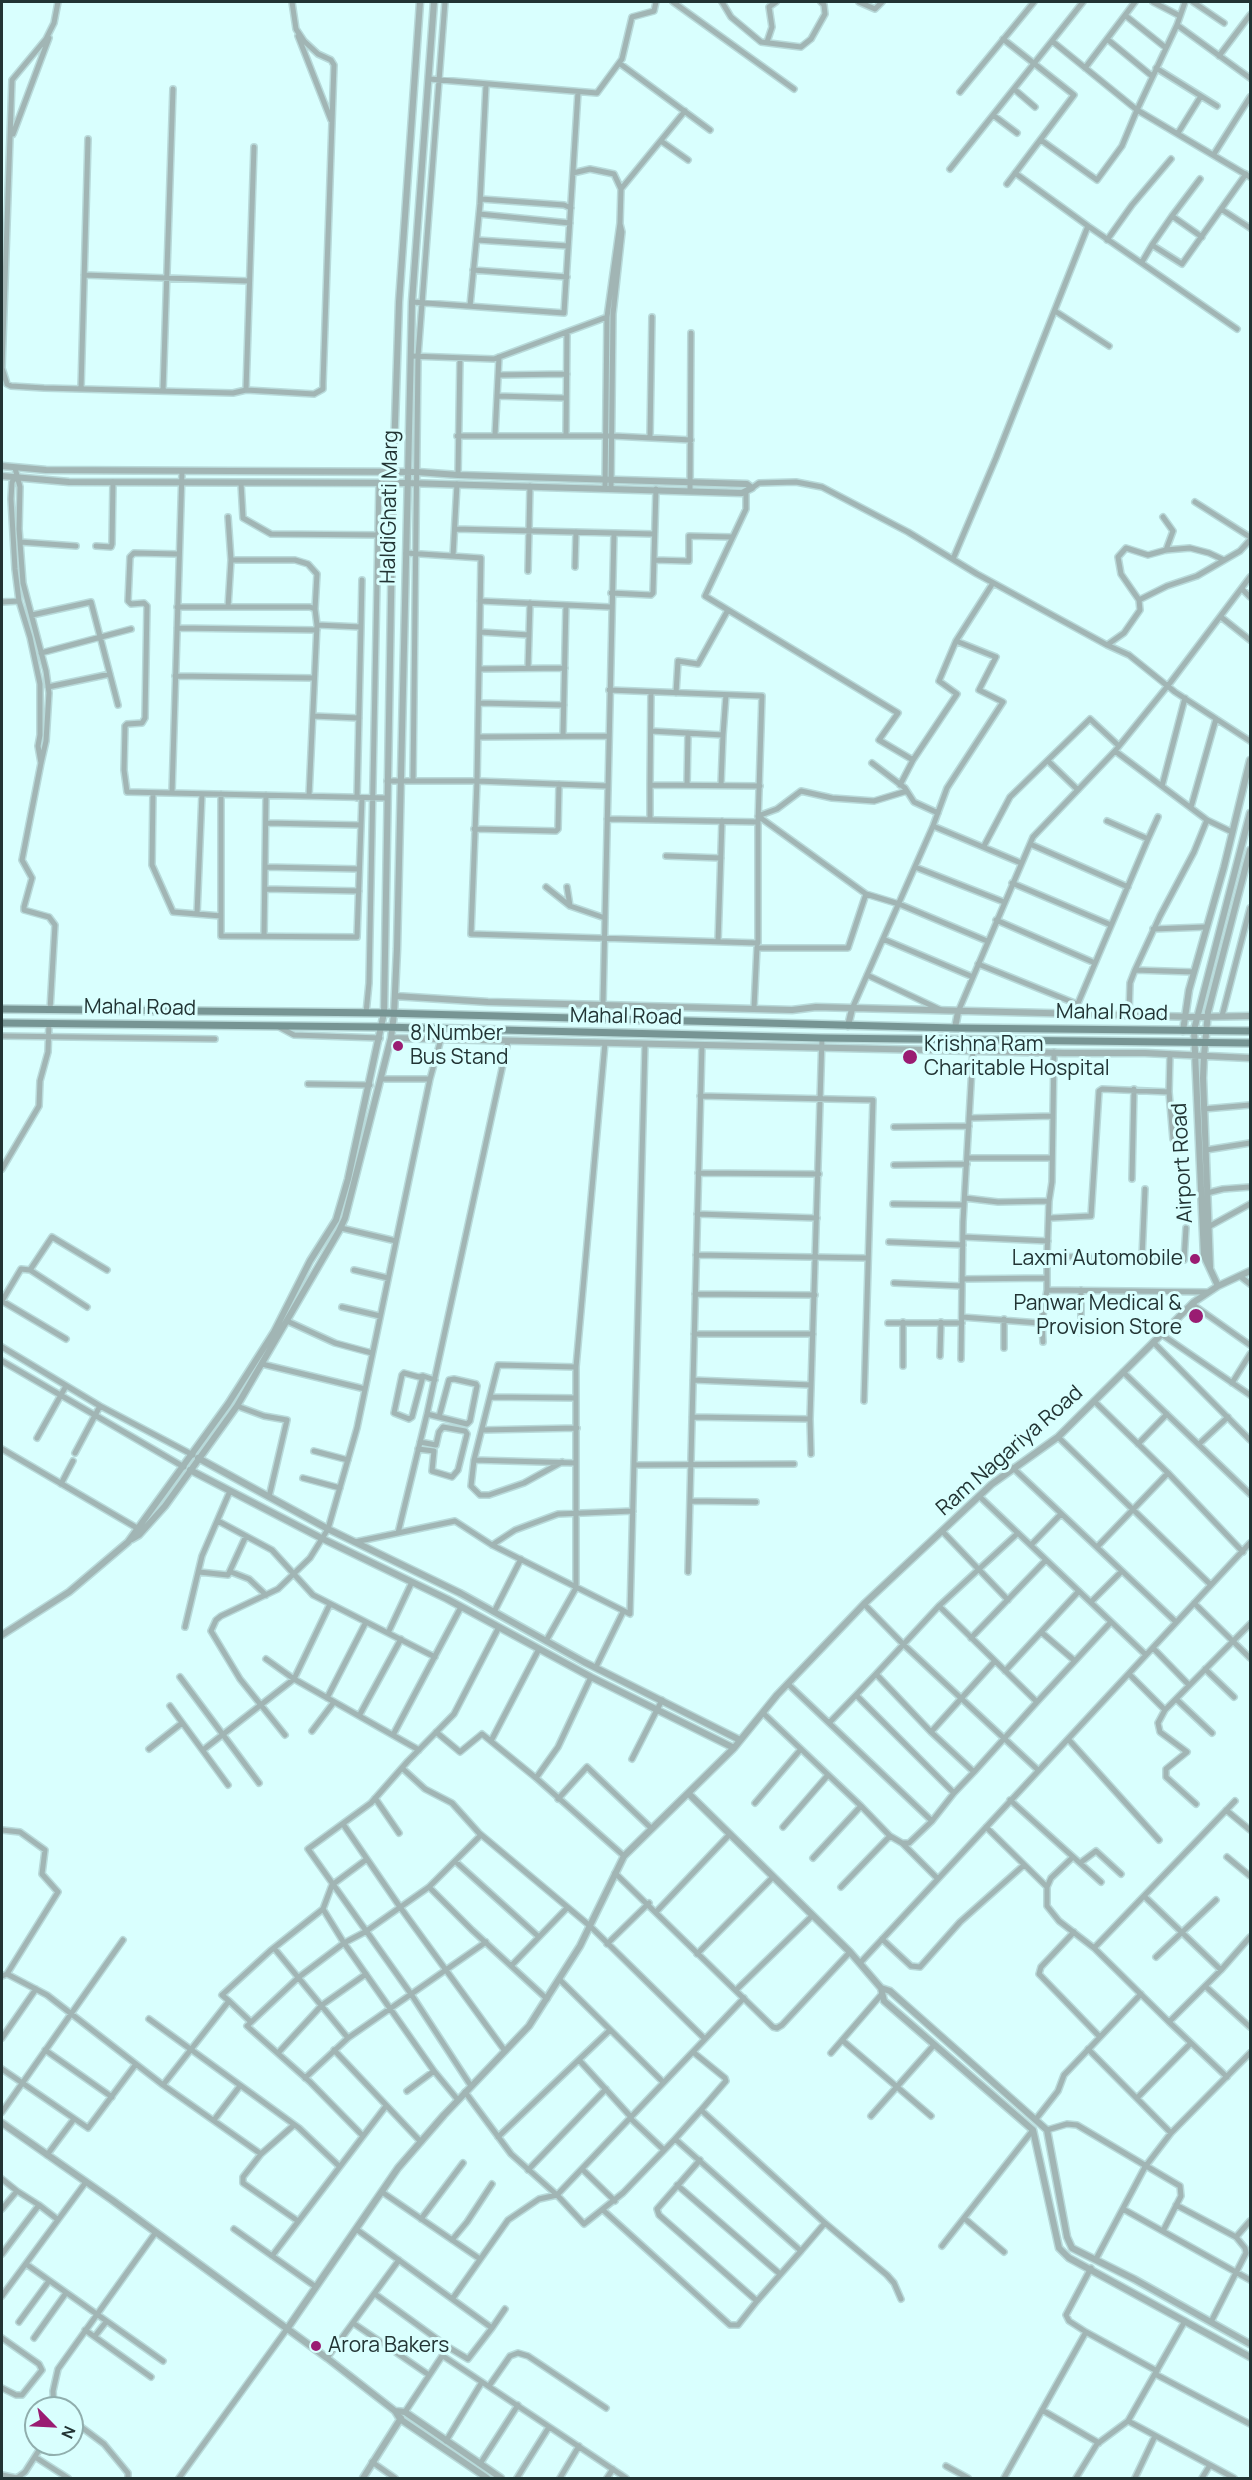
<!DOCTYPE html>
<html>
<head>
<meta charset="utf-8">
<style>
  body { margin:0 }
  #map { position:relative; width:1252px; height:2480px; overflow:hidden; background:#d9fffe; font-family:Manrope,sans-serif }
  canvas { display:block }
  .frame { position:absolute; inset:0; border:3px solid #223434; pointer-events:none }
  .north { position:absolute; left:24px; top:2396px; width:60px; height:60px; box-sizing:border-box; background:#d9fffe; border:2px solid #90aead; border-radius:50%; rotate:114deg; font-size:16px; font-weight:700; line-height:24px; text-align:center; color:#223434 }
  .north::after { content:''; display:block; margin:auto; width:21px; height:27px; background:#9a1c72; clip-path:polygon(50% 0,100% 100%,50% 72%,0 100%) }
</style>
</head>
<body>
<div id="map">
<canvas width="1252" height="2480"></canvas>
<div class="frame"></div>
<div class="north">N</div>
</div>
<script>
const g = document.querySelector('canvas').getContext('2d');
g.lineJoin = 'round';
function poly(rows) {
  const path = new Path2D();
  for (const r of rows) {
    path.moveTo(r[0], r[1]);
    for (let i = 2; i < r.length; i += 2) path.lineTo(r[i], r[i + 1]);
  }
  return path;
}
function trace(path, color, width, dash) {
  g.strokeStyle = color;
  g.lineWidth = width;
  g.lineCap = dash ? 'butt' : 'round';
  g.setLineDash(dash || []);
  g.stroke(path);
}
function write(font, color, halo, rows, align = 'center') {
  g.font = font + ' Manrope,sans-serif';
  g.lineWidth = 6;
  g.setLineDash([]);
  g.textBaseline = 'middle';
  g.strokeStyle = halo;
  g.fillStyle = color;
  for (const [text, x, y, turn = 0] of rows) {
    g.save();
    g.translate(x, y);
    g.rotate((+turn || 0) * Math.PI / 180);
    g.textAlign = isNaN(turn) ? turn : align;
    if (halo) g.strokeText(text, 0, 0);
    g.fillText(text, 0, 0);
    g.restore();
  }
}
const minor = poly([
  [58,2,54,23,46,39,12,80,2,368,7,384,11,386,44,388,233,393,246,390,314,394,323,389,323,383,334,65,331,60,318,54,304,41,296,29,292,2],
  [673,2,794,89],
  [722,2,731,17,761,42,801,47,811,39,825,14,824,5,821,2],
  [859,2,875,9,882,2],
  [1153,2,1180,16],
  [1185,2,1177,25,1137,110,1250,177],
  [1193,2,1224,23],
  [1126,16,1166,48],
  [1177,25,1250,78],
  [298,36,331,120],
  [1003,39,1074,95,1007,184],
  [1107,39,1152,76],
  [767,42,772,27,769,7,776,2],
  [1219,56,1250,15],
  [619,63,710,130],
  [1085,68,1135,2],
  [1156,68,1217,106],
  [429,79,597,93,622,59,632,17,654,11,656,2],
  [1014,89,1035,107],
  [960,92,1034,2],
  [993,115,1017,133],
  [1178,133,1201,96],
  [13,134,49,38],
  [1041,140,1097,180,1122,146,1137,110,1052,41],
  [661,141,688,160],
  [1214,154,1250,97],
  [950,169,1083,2],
  [573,173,590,169,614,174,621,189],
  [1015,173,1088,226,1237,329],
  [481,199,564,205,571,208],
  [1221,209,1250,228],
  [479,214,570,223],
  [1172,216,1200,179],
  [477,240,568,246],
  [1107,240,1132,205,1171,159],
  [1152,245,1172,216,1202,237],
  [1142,262,1152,245,1182,264,1246,174],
  [473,270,567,277],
  [84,275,249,281],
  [412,302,564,313,578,92],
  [470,306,480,204,486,85],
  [1055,311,1109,346],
  [411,356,494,359,607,317,620,223,621,189,685,111],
  [498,375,567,374],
  [81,389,88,139],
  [246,390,254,147],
  [163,391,173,89],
  [497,396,566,398],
  [495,435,499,357],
  [457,436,613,436,691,440],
  [566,436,567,332],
  [650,437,652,317],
  [15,468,20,487,19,529,23,583,46,671,49,693,46,741,41,763,38,746,40,735,40,684,30,637,19,601,15,569,11,499,12,482,16,477],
  [458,475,460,358],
  [241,483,243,518,271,534,380,535],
  [605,488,607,317],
  [611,488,613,314,622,232,620,224],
  [752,488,759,483,796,482,822,487,908,532,977,574,1107,645,1124,633,1140,610,1139,600,1167,586,1197,576,1240,551,1250,540],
  [690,491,691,333],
  [746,492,746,509,705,596,898,713,879,740,913,760],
  [1195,502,1250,537],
  [228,517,231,560,228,607],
  [1163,517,1173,531,1166,550],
  [455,529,654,534],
  [20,542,76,546],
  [96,546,111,547,112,544,113,482],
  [406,553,481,558,477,781,471,934,758,943,758,822],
  [178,554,134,553,130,557,128,601,131,604,144,603,147,606,145,718,142,723,127,724,125,726,124,770,127,792,387,798],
  [453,556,457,484],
  [953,559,996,458,1088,226],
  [231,560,295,560,308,564,317,574,315,609],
  [654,560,689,561,689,536,732,537],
  [575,567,576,532],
  [528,571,530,486],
  [1242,589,1250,597],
  [611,593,651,595,653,593,656,489],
  [1139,600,1121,574,1118,557,1126,548,1148,555,1166,550,1190,548,1209,553,1224,560],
  [480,601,610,607],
  [2,602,19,601],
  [177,607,310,607,315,609,317,625],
  [32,615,91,602,118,705],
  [1221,617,1250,640],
  [361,627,362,580],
  [177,628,317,630],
  [480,632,529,635],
  [1107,645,1129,655,1175,692,1250,741],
  [41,653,131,629],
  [528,668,530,603],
  [479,669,565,668],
  [175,676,314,678],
  [48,687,110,674],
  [676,693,678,661,698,664,728,610],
  [479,703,564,705],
  [313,716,359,718],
  [651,731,723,735,726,695],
  [563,736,566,605],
  [478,737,608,736],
  [1115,751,1207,820,1232,832],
  [1048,761,1078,790],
  [41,763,22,860,32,878,24,907,24,910,49,917,55,925,50,1010],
  [872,763,905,788,914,802,938,813],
  [387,781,477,781,608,786],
  [413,781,418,356,445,2],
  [650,785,651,692],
  [687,785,688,733],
  [721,785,723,735],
  [900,785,913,760,957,694,939,681,956,641],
  [1162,786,1185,698],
  [153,793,152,865,173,912,221,916],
  [172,793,182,472],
  [221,794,221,936,357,937,362,798],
  [309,796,317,625,361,627,357,798],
  [1191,807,1216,719],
  [758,816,777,809,801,791,832,798,874,801,907,791],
  [607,819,758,822,762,696,609,690],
  [650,820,650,785,760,786],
  [266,823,361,825],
  [933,826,1021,863],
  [474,829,556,831,558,829,559,784],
  [1148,839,1158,817],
  [1030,844,1128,887],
  [984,846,1010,797,1090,719,1119,746],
  [666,856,721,858],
  [265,867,359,869],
  [915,867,1004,902],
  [1012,883,1111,925],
  [546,887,570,906,605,918],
  [567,887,570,906],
  [265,889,359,891],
  [866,894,899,904,987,941],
  [197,914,202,794],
  [996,920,1095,963],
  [1153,929,1206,927],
  [264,936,266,795],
  [883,939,973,977],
  [718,942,722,821],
  [757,948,848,948,866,894,758,816],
  [978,964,1077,1004],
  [1135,970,1194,972],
  [867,975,941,1010],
  [603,1004,614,533],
  [754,1008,757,947],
  [852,1009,933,826,947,788,1003,702,979,690,996,657,956,641,993,583],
  [958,1012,1033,837,1115,751,1170,683,1250,577],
  [366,1013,369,983,379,483],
  [1129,1014,1130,983,1135,970,1160,916,1194,852,1207,820],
  [1073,1015,1148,839,1107,821],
  [1222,1016,1250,908],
  [279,1027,294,1035,380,1038],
  [2,1036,215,1039],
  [1054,1052,1052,1182,1049,1201,1047,1256,1184,1260,1186,1228],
  [1170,1054,1169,1092,1173,1139],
  [430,1079,441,1039],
  [308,1084,370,1085],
  [700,1096,873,1100,864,1401],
  [1204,1109,1250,1105],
  [969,1118,1053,1116],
  [894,1127,969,1126],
  [1206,1150,1250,1143],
  [967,1158,1052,1158],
  [894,1165,967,1164],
  [2,1169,39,1106,40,1081,48,1052,49,1023],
  [698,1173,819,1174],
  [1132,1179,1134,1089],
  [1207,1193,1223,1189,1250,1187],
  [965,1198,998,1202,1049,1201],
  [893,1204,964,1205],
  [697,1214,817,1218],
  [1050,1218,1091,1216,1099,1091,1102,1089,1169,1092],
  [1210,1226,1250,1204],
  [341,1228,396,1241],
  [963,1237,1048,1241],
  [889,1242,963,1245],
  [696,1255,868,1258],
  [1142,1258,1145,1189],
  [30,1270,87,1307],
  [354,1270,388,1278],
  [1241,1277,1250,1284],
  [962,1279,1046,1278],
  [894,1283,962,1286],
  [1047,1290,1207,1292],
  [1081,1290,1081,1333],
  [695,1294,815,1295],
  [2,1301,21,1269,30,1270,52,1237,107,1270],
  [2,1301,66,1339],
  [1192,1304,1250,1345],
  [342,1307,380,1316],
  [962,1317,1039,1323,1042,1321,1047,1290,1047,1256],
  [287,1321,335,1343,372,1353],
  [1042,1321,1043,1342],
  [888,1323,962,1323],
  [694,1334,813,1334],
  [1161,1334,1250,1395],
  [1153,1342,1250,1440],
  [2,1347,100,1406,193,1455],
  [1004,1348,1004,1319],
  [940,1356,941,1322],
  [961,1359,963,1222,973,1050],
  [2,1361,184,1467],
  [262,1364,365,1389],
  [903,1366,903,1322],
  [1123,1372,1250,1494],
  [423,1376,412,1417,409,1419,394,1413,402,1375,404,1373,419,1377,423,1376,435,1380],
  [693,1380,811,1385],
  [1232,1383,1250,1354],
  [490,1397,576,1398],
  [1094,1401,1168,1473,1243,1552],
  [237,1406,264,1416,287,1420,269,1497],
  [427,1414,467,1424,470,1421,477,1386,476,1384,454,1379,449,1380,439,1417],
  [692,1417,810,1419],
  [482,1430,577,1428],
  [1058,1437,1211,1585],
  [37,1438,66,1386],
  [1138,1444,1167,1414],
  [1199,1444,1228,1417],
  [2,1449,137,1528],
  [418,1449,434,1451,432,1471,452,1477,458,1470,467,1434,465,1431,443,1427,439,1432,436,1445,420,1442],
  [314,1451,348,1460],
  [75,1453,100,1406],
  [811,1454,810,1419,822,1038],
  [474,1460,576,1463],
  [562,1462,524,1483,489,1495,480,1495,471,1486,474,1460,498,1365,576,1367],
  [634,1465,794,1464],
  [1013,1468,1176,1622],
  [303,1478,340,1488],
  [61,1484,73,1461],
  [979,1496,1146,1655],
  [690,1501,756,1502],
  [218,1521,272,1550,313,1595,435,1657],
  [943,1532,1008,1600],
  [398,1533,427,1414,508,1041],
  [1018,1533,939,1606,1037,1702,1111,1622],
  [355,1542,455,1521,492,1545,630,1614,645,1044],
  [492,1545,515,1530,558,1514,633,1511],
  [1031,1545,1061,1514],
  [1097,1547,1168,1473],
  [199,1572,228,1575,246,1536],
  [231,1572,249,1579,266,1595],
  [688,1572,702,1045],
  [1091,1602,1122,1571],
  [1194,1603,1250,1658],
  [864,1604,904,1645,1038,1770],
  [494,1612,521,1559],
  [185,1627,202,1556,230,1491],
  [1041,1632,1075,1661],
  [388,1633,412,1582],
  [971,1638,1046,1560],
  [546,1641,576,1588,576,1367,605,1043],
  [1153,1648,1189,1685],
  [266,1659,294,1679,330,1604],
  [596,1667,623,1612],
  [1205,1669,1234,1697],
  [1005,1671,1079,1591],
  [876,1674,939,1606],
  [1129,1674,1165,1710,1250,1624],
  [180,1677,259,1783],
  [788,1684,932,1821,954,1793],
  [327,1698,366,1622],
  [1176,1699,1212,1733],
  [170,1706,228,1785],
  [1165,1710,1158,1723,1160,1732,1187,1752,1166,1769,1166,1777,1196,1804],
  [763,1713,861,1806,813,1858],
  [359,1716,401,1639],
  [829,1723,856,1695],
  [312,1731,334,1702],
  [436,1732,460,1752,482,1734,536,1778,624,1856],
  [931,1732,995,1661],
  [285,1735,240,1679,211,1631,216,1620,221,1616,278,1589,310,1558,328,1529,357,1428,430,1079,381,1079],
  [393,1735,461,1607],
  [1068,1739,1159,1840],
  [491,1741,539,1649],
  [149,1749,182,1723],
  [203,1750,294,1679,419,1750],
  [632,1759,662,1700],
  [402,1768,425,1789,452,1803,479,1833,590,1926,705,2039],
  [974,1772,931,1732,876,1674,856,1695,954,1793,974,1772,1037,1702],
  [536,1778,558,1747,591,1677],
  [375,1798,399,1833],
  [558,1799,587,1767,651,1828],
  [1010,1800,1101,1882],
  [755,1803,801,1749],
  [861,1806,890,1836,902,1843,909,1843,932,1821],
  [1226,1810,1250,1830],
  [343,1824,400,1907,505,2051],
  [783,1827,828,1775],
  [986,1827,1047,1887],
  [2,1830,20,1832,45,1850,42,1874,58,1892,7,1974],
  [902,1843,938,1879],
  [1073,1857,1051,1878,1047,1887,1047,1906,1059,1921,1094,1948,1235,1801],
  [1227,1857,1250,1876],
  [456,1862,539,1937],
  [1080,1863,1096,1851,1121,1874],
  [615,1873,773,2027,777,2028,782,2025,850,1952],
  [429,1887,472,1930,547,1999],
  [841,1887,890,1836],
  [323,1909,344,1943,365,1932,429,1887,481,1835],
  [657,1911,730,1834],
  [1074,1932,1041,1967,1039,1974,1100,2037],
  [882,1939,911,1966,920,1967,960,1922,1024,1865],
  [607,1944,649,1903],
  [274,1948,348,2038],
  [1094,1948,1169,2022,1221,1970,1145,1897],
  [697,1954,773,1877],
  [1156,1957,1216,1900],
  [860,1963,1250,1543],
  [512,1965,567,1908],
  [1221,1970,1250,1937],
  [2,1976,7,1974,47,1995,163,2085,261,2154],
  [559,1979,663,2082],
  [1205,1986,1250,2027],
  [736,1990,812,1916],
  [229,2001,222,1995,270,1951,323,1909,332,1885,367,1859],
  [149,2019,299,2128,339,2166],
  [1169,2022,1227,2077],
  [2,2038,36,1989],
  [842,2040,931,2116],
  [1088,2049,1171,2133],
  [45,2050,112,2097],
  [334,2050,421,2142],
  [693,2052,725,2078,726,2081,701,2110,825,2223,801,2251,675,2139,701,2110],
  [278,2053,322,2005,366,1974],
  [831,2053,881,1995],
  [579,2060,631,2117],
  [2,2069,88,2128,136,2064],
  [305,2078,348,2038,486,1942],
  [163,2085,229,2001,251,2022],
  [471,2086,411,1994,308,1849,371,1803,408,1761,454,1714,499,1627],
  [407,2091,434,2071],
  [465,2092,511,2154,557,2195,584,2224,623,2193,675,2139],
  [1137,2098,1191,2043],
  [2,2112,123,1940],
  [871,2116,934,2045],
  [630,2118,664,2150],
  [1036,2119,1058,2091,1064,2075,1141,1994],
  [214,2120,240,2086],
  [294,2125,261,2154,243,2177,243,2183,298,2221],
  [1047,2130,1067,2124,1077,2125,1180,2186,1181,2196,1163,2231],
  [363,2136,310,2082,247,2026,299,1977,344,1943,434,2071,458,2100],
  [498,2137,610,2030],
  [47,2155,74,2119],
  [700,2160,657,2209,659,2215,757,2301,801,2251],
  [582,2169,615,2201],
  [528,2170,606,2089],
  [2,2179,17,2191,2,2209],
  [677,2185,780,2274],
  [382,2192,480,2259],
  [39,2205,57,2219],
  [1176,2205,1236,2237,1250,2221],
  [1123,2209,1250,2280],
  [603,2210,730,2325,738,2325,757,2301],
  [964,2218,1004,2252],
  [421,2219,463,2163],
  [825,2223,887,2275,894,2283,901,2299],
  [234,2229,316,2287],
  [356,2229,492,2328,468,2359,448,2347,405,2412],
  [452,2240,467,2222,492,2184],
  [942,2246,1033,2130],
  [2,2254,39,2205,17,2191],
  [272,2256,386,2106],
  [1096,2259,1145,2167,1171,2133,1250,2053],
  [26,2264,163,2361],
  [375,2294,448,2347],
  [2,2296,86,2182],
  [453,2298,508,2220,539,2199,557,2195,744,1998],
  [19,2322,49,2281],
  [1211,2322,1246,2253,1245,2248,1236,2237],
  [353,2323,429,2375],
  [492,2328,505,2309],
  [85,2330,151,2377],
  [1086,2332,1157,2371],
  [95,2336,106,2322],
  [2,2338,39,2364,42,2370,22,2395,16,2395,2,2388],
  [34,2338,66,2293],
  [443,2356,626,2478],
  [327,2358,399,2260],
  [1155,2374,1250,2424],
  [489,2386,510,2356,518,2353,528,2356,606,2408],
  [54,2408,53,2391,58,2369,156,2232],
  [1042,2410,1099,2443],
  [72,2420,104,2444,128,2473,128,2478],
  [1128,2421,1210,2465],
  [446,2441,482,2382],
  [35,2457,68,2478],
  [372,2462,395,2478],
  [480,2464,518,2405],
  [946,2466,968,2478],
  [2,2475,17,2478,25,2472,43,2444],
  [179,2478,287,2329],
  [517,2478,549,2427],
  [560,2478,579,2446],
  [607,2478,613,2469],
  [1004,2478,1086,2332,1069,2321,1066,2315,1091,2268],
  [1076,2478,1097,2444,1128,2421,1185,2321],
  [1135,2478,1155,2436],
  [1202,2478,1210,2465,1234,2478]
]);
const tertiary = poly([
  [2,466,46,470,417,472,458,475,747,484,752,488],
  [2,476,69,482,407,483,742,493,752,488],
  [395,996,488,1002,792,1010,816,1007,1196,1017,1250,1016],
  [848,1026,852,1009],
  [955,1028,958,1012],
  [1183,1031,1189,990,1224,867,1250,760],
  [391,1038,1064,1053,1145,1053,1250,1058],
  [1210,1267,1203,1078,1204,1056,1208,1012,1250,850],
  [1218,1286,1250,1271],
  [198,1458,328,1529,460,1593,584,1662,740,1740],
  [190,1470,323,1539,447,1599,591,1677,734,1748],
  [132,1539,139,1535,165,1506,237,1406,339,1231,345,1218,391,1038,394,1014,397,949,412,302,434,2],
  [2,1635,69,1592,128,1542,228,1404,274,1332,310,1261,336,1220,348,1179,384,1013,393,483,399,302,420,2],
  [689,1794,850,1952,881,1988,884,2001,1033,2130,1059,2248,1069,2258,1250,2357],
  [881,1988,890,1991,1047,2130,1067,2237,1072,2248,1134,2279,1250,2344],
  [2,2123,112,2200,327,2358,395,2411,400,2419,487,2478],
  [287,2329,398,2168,444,2115,529,2026,580,1946,624,1856,734,1748,777,1695,864,1604,992,1484,1058,1437,1194,1302,1218,1286,1204,1256,1194,1030,1250,813],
  [395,2411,405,2412,501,2478],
  [363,2478,401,2418]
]);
const secondary = poly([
  [2,1009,384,1013,955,1028,1250,1031],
  [2,1023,382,1027,822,1038,1250,1043]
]);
trace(minor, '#b8dada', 8);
trace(tertiary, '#b8dada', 9);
trace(secondary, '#b8dada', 10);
trace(minor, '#a1b5b4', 5);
trace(tertiary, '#a1b5b4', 6);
trace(secondary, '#779594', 7);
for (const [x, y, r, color] of [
  [398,1046,6,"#9a1c72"],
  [910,1057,8,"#9a1c72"],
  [1195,1259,6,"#9a1c72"],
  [1196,1316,8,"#9a1c72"],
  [316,2346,6,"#9a1c72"]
]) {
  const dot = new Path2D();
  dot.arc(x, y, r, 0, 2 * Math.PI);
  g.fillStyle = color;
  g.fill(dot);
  trace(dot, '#d9fffe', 2);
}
write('21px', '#223434', '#d9fffe', [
  ["HaldiGhati Marg",390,507,-89],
  ["Mahal Road",140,1008,1],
  ["Mahal Road",1112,1013,1],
  ["Mahal Road",626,1017,1],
  ["Airport Road",1183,1163,-93],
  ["Ram Nagariya Road",1010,1451,-41]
]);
write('21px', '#223434', '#d9fffe', [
  ["8 Number",410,1034],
  ["Bus Stand",410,1058],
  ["Krishna Ram",924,1045],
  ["Charitable Hospital",924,1069],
  ["Laxmi Automobile",1183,1259,"right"],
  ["Panwar Medical &",1182,1304,"right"],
  ["Provision Store",1182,1328,"right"],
  ["Arora Bakers",328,2346]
], 'left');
</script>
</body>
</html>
